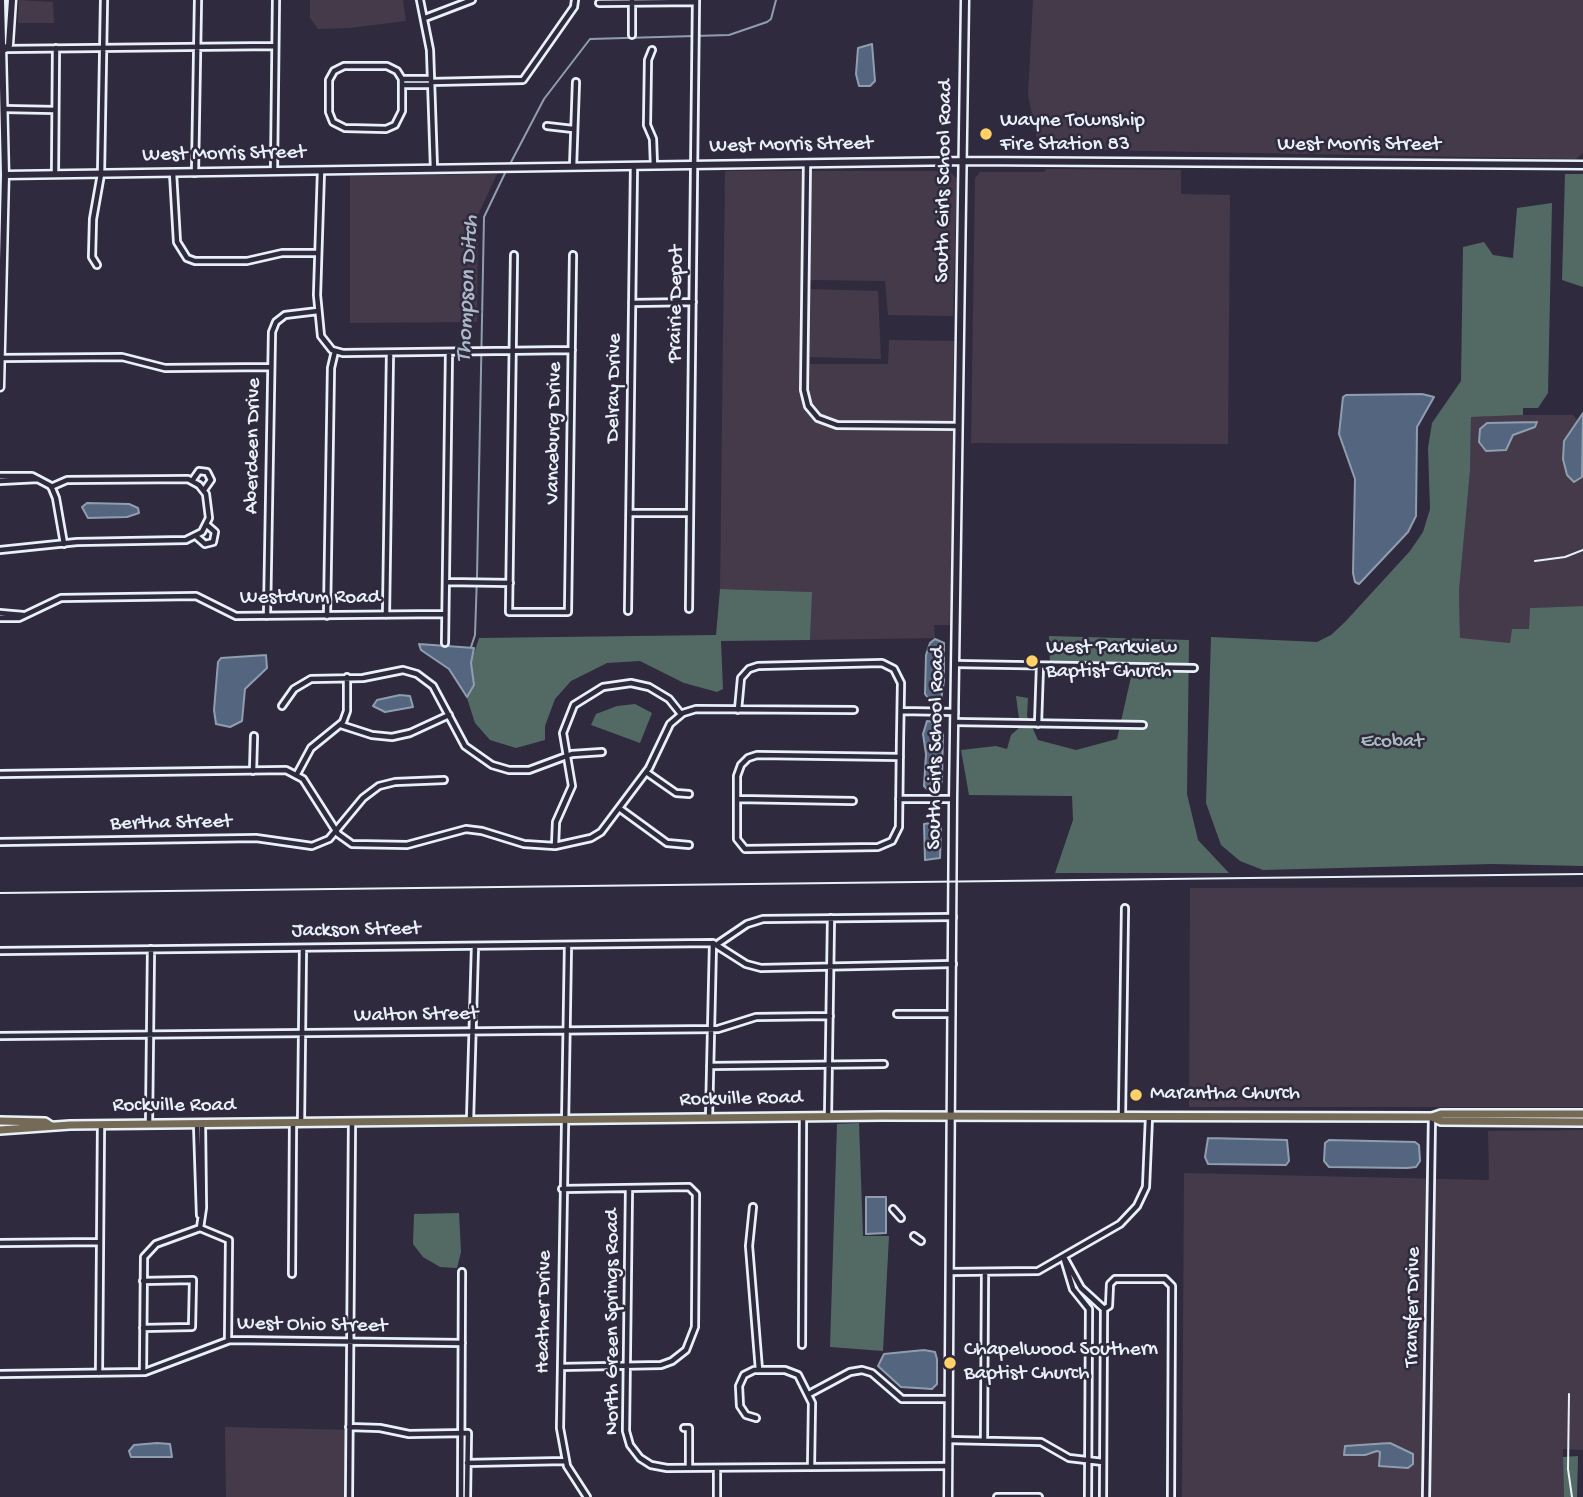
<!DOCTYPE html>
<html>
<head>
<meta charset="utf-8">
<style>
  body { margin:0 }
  canvas { display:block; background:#2f2a3d }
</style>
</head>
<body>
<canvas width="1583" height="1497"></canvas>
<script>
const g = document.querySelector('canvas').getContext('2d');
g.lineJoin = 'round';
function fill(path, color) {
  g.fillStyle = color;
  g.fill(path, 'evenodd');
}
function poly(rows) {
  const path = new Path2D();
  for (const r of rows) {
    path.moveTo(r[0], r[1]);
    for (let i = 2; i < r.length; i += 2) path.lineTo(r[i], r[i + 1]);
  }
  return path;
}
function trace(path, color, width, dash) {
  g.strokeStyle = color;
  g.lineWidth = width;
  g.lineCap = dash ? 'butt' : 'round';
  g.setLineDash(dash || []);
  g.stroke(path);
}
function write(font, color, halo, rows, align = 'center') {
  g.font = font + ' "Gochi Hand",sans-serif';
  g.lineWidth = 5;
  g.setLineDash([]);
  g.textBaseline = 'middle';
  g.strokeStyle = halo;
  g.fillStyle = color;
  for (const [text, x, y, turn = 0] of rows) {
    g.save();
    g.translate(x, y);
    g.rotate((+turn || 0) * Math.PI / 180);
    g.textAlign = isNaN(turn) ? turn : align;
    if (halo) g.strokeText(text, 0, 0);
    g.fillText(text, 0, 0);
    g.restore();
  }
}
fill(poly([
  [19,0,53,2,54,23,18,23],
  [310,0,403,0,406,21,350,28,318,29,310,18],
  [1033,0,1583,0,1583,153,1576,159,1039,149,1028,95],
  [1046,169,1181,170,1181,194,1230,195,1228,444,971,443,975,178,980,172,1044,172],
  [725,171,949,171,957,179,953,316,888,315,885,281,811,280,810,289,878,291,881,359,810,357,810,364,888,364,889,340,954,341,952,625,934,625,935,638,810,640,811,592,720,589],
  [497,174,478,215,477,322,350,323,350,176],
  [1523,415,1573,415,1578,421,1571,429,1573,481,1583,477,1583,606,1530,608,1529,630,1510,643,1460,639,1459,591,1470,471,1471,417],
  [1583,887,1583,1107,1189,1107,1190,888],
  [1583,1130,1583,1450,1563,1449,1564,1497,1182,1497,1184,1173,1489,1180,1488,1131],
  [225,1427,352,1430,351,1497,226,1497]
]), '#443a4a');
fill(poly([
  [1565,174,1583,174,1583,287,1562,280],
  [1552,203,1548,393,1538,408,1523,408,1523,415,1471,417,1470,471,1459,591,1460,638,1510,643,1512,629,1529,629,1530,608,1583,606,1583,866,1492,864,1263,870,1240,861,1221,845,1206,803,1211,637,1317,642,1331,635,1345,622,1410,551,1423,532,1430,509,1428,448,1432,423,1461,381,1463,247,1484,242,1493,255,1513,258,1517,208],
  [720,589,812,592,810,640,721,641,723,689,717,692,684,683,640,661,607,663,571,681,555,699,545,726,545,740,516,748,490,740,475,723,467,698,474,685,471,663,479,638,716,635],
  [1049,636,1189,640,1187,794,1198,840,1229,873,1055,873,1073,820,1072,796,969,795,961,750,996,746,1007,749,1011,735,1020,727,1016,696,1028,698,1027,716,1038,740,1076,750,1117,739,1131,677,1116,672,1050,666],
  [635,704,652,713,640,743,591,725,596,714,617,706],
  [859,1123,863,1236,889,1236,883,1351,830,1347,837,1124],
  [459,1213,461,1252,457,1268,440,1267,423,1257,413,1244,414,1214],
  [1578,1456,1577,1497,1564,1497,1563,1457]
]), '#536964');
const water = poly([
  [872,44,875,81,870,86,859,86,856,74,858,48,872,44],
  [1346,395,1422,394,1434,397,1417,427,1416,516,1408,532,1359,584,1355,582,1353,573,1355,479,1339,434,1343,397,1346,395],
  [1583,413,1582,477,1574,482,1567,475,1563,459,1564,441,1583,413],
  [1537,422,1535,427,1513,435,1506,450,1486,451,1479,442,1480,429,1487,423,1537,422],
  [87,503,129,504,138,508,139,513,127,517,88,518,82,507,87,503],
  [935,639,944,643,944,681,941,700,932,703,925,694,926,655,930,643,935,639],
  [419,644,474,648,471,663,474,685,467,697,449,669,421,650,419,644],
  [266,655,267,668,245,689,242,721,230,727,216,724,214,710,218,662,221,658,266,655],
  [400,695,410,696,413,707,385,712,373,706,377,700,400,695],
  [927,721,936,722,943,734,942,780,940,788,930,792,924,786,926,754,923,734,927,721],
  [937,822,941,827,940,858,925,860,924,824,937,822],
  [1208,1138,1287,1140,1289,1161,1286,1165,1208,1164,1205,1157,1208,1138],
  [1329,1140,1415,1142,1419,1145,1420,1161,1416,1167,1407,1168,1329,1167,1324,1161,1325,1143,1329,1140],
  [866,1197,886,1197,886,1233,866,1234,866,1197],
  [924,1350,935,1352,937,1359,937,1384,932,1389,901,1387,878,1366,884,1354,924,1350],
  [157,1443,170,1444,172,1457,131,1457,129,1451,134,1445,157,1443],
  [1390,1443,1413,1454,1413,1464,1408,1468,1379,1466,1380,1452,1377,1451,1365,1455,1344,1455,1345,1446,1390,1443]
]);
fill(water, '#54667f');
trace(water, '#8f9eaf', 2);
trace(poly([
  [509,166,544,99,590,39,729,35,767,22,771,19,776,0],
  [471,647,475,635,477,576,484,217,506,171]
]), '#8f9eaf', 2);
const street = poly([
  [420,0,430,50,434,169],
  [599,3,696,2],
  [425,18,472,0],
  [632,35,632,1],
  [6,49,275,46],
  [652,50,648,60,647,125,653,139,654,166],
  [344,66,387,66,397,71,402,79,402,111,395,125,386,129,345,128,333,122,329,112,329,80,334,71,344,66],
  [402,79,431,79],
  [431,82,523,80,574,7,575,0],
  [402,85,431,85],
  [5,109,55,110],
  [547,126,573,129],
  [807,163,804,390,808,406,818,418,837,425,958,426],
  [573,167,576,82],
  [274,171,276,0],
  [321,171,317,295,321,336,332,350,343,353,572,350],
  [173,173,177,242,187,258,195,261,247,261,282,253,317,253],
  [195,173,198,0],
  [55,174,56,48],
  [514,255,509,612,568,612,573,255],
  [97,265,92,257,93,219,101,174,104,0],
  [632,303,693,302],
  [1,358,122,357,165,368,271,367],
  [0,476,32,476,51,486,56,498,64,544],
  [0,481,38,479],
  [192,481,199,471,207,472,211,480,204,490],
  [630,513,690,513],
  [197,537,205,544,213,542,215,532,207,525],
  [0,550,77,542,186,540,202,532,209,518,206,494,199,485,188,479,67,480,51,487],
  [446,582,510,583],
  [689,609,696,0],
  [628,611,634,166],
  [0,613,23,615],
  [386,615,390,353],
  [267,616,272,332,276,322,285,315,318,311],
  [327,616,331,368,335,351],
  [0,618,19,618,61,598,196,596,236,616,445,614],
  [445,643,449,352],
  [955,664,1194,668],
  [282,706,294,689,311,679,363,678,403,670,417,674,433,686,465,746,492,765,509,770,529,770,572,754,602,752],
  [738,710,741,678,749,669,758,666,882,663,894,669,901,683,900,741,899,825,899,827,892,841,878,847,745,849,737,839,737,776,741,765,748,758,757,755,900,757],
  [901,711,955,712],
  [954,722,1143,725],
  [1038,724,1040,666],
  [341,725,372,735,392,737,410,733,449,715],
  [253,771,254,736],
  [646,772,676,793,689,794],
  [0,774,286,770,303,779,338,834,352,844,407,845,466,829,482,831,524,844,555,846,591,838,601,832,649,768,670,724,683,713,696,709,854,710],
  [297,774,311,748,343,722,347,711,347,677],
  [737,799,853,801],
  [899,799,953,799],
  [619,808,667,843,689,845],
  [0,842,256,838,312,846,329,839,363,798,379,786,395,782,444,780],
  [555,846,556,822,572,786,563,733,574,705,603,687,631,683,649,687,669,699,681,714],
  [719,943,747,924,763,919,953,917],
  [568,945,560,1428,567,1466,587,1497],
  [0,951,713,943,746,964,761,968,953,964],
  [897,1014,952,1014],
  [0,1036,718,1029,756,1017,830,1016],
  [710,1066,884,1064],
  [1122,1116,1125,908],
  [828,1117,831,918],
  [709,1118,713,943],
  [470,1120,475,946],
  [301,1122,303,948],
  [149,1124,151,949],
  [197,1124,200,1215],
  [629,1188,626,1431,630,1445,640,1458,651,1465,667,1468,948,1466],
  [753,1207,749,1246,759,1370],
  [893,1209,901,1218],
  [200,1228,229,1240,228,1340],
  [200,1228,203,1208,202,1124],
  [914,1236,921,1241],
  [0,1243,100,1242],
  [1064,1259,1073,1289,1089,1309,1088,1497],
  [1065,1259,1081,1288,1104,1309],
  [950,1272,1038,1271,1120,1224,1137,1206,1146,1187,1149,1117],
  [292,1274,293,1123],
  [143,1328,192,1327,193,1280,143,1281],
  [802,1345,803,1118],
  [561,1367,661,1365,672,1361,686,1350,695,1327,696,1194,689,1187,562,1189],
  [143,1372,144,1257,156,1244,200,1228],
  [99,1373,101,1125],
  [0,1374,145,1372,230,1340,462,1343],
  [809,1394,850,1372,862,1370,872,1373,902,1399,948,1399],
  [756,1418,746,1415,740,1406,739,1386,744,1375,754,1370,785,1370,798,1375,812,1403,811,1467],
  [349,1427,380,1428,409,1434,468,1433,467,1497],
  [684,1428,689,1428,689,1468],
  [948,1440,1041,1442,1069,1458,1103,1462],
  [984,1441,985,1272],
  [467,1463,565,1461],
  [349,1497,352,1122],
  [461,1497,462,1272],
  [717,1497,717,1468],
  [997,1497,1039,1497],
  [1103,1497,1104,1309,1109,1306,1110,1284,1115,1279,1165,1279,1172,1286,1171,1497],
  [1426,1497,1432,1117]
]);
const secondary = poly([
  [5,49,9,45,12,0],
  [5,175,964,161,1583,165],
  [0,387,5,175,1,0],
  [948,1497,953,799,965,0]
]);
const primary = poly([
  [1432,1117,1441,1121,1583,1122],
  [0,1121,45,1122,51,1126],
  [0,1130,70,1125,881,1116,1432,1117,1441,1114,1583,1114]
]);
trace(street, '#e8f1f8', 10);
trace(secondary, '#e8f1f8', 11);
trace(primary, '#e8f1f8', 12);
trace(street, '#2f2a3d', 4.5);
trace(secondary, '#2f2a3d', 6);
trace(primary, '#756a55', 7);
trace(poly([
  [1535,561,1565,557,1583,550],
  [0,893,1583,874],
  [1569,1394,1568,1469,1572,1497]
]), '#e8f1f8', 2);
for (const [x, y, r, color] of [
  [986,134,7,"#ffd166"],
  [1032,661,7,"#ffd166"],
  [1136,1095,7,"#ffd166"],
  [950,1363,7,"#ffd166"]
]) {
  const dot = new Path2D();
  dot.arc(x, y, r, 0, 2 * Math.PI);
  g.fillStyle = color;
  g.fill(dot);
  trace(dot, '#2f2a3d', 2.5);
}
write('21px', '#e8f1f8', '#2f2a3d', [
  ["Wayne Township",1000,122],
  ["Fire Station 83",1000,146],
  ["West Parkview",1046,649],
  ["Baptist Church",1046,673],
  ["Marantha Church",1150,1095],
  ["Chapelwood Southern",964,1351],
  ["Baptist Church",964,1375]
], 'left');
write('21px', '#e8f1f8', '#2f2a3d', [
  ["West Morris Street",791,146,-1],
  ["West Morris Street",1359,146],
  ["West Morris Street",224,155,-1],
  ["South Girls School Road",945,181,-89],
  ["Prairie Depot",677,304,-89],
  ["Delray Drive",615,388,-89],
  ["Vanceburg Drive",555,433,-89],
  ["Aberdeen Drive",254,446,-89],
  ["Westdrum Road",310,599],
  ["South Girls School Road",937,748,-89],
  ["Bertha Street",171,824,-1],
  ["Jackson Street",356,931,-1],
  ["Walton Street",416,1016,-1],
  ["Rockville Road",741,1100,-1],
  ["Rockville Road",174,1107],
  ["Transfer Drive",1414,1307,-89],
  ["Heather Drive",545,1312,-89],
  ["North Green Springs Road",614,1322,-90],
  ["West Ohio Street",312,1326,1]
]);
write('21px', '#acbbbd', '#2f2a3d', [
  ["Ecobat",1392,743]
]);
write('italic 23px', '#adb9c8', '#2f2a3d', [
  ["Thompson Ditch",469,289,-87]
]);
</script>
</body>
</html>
